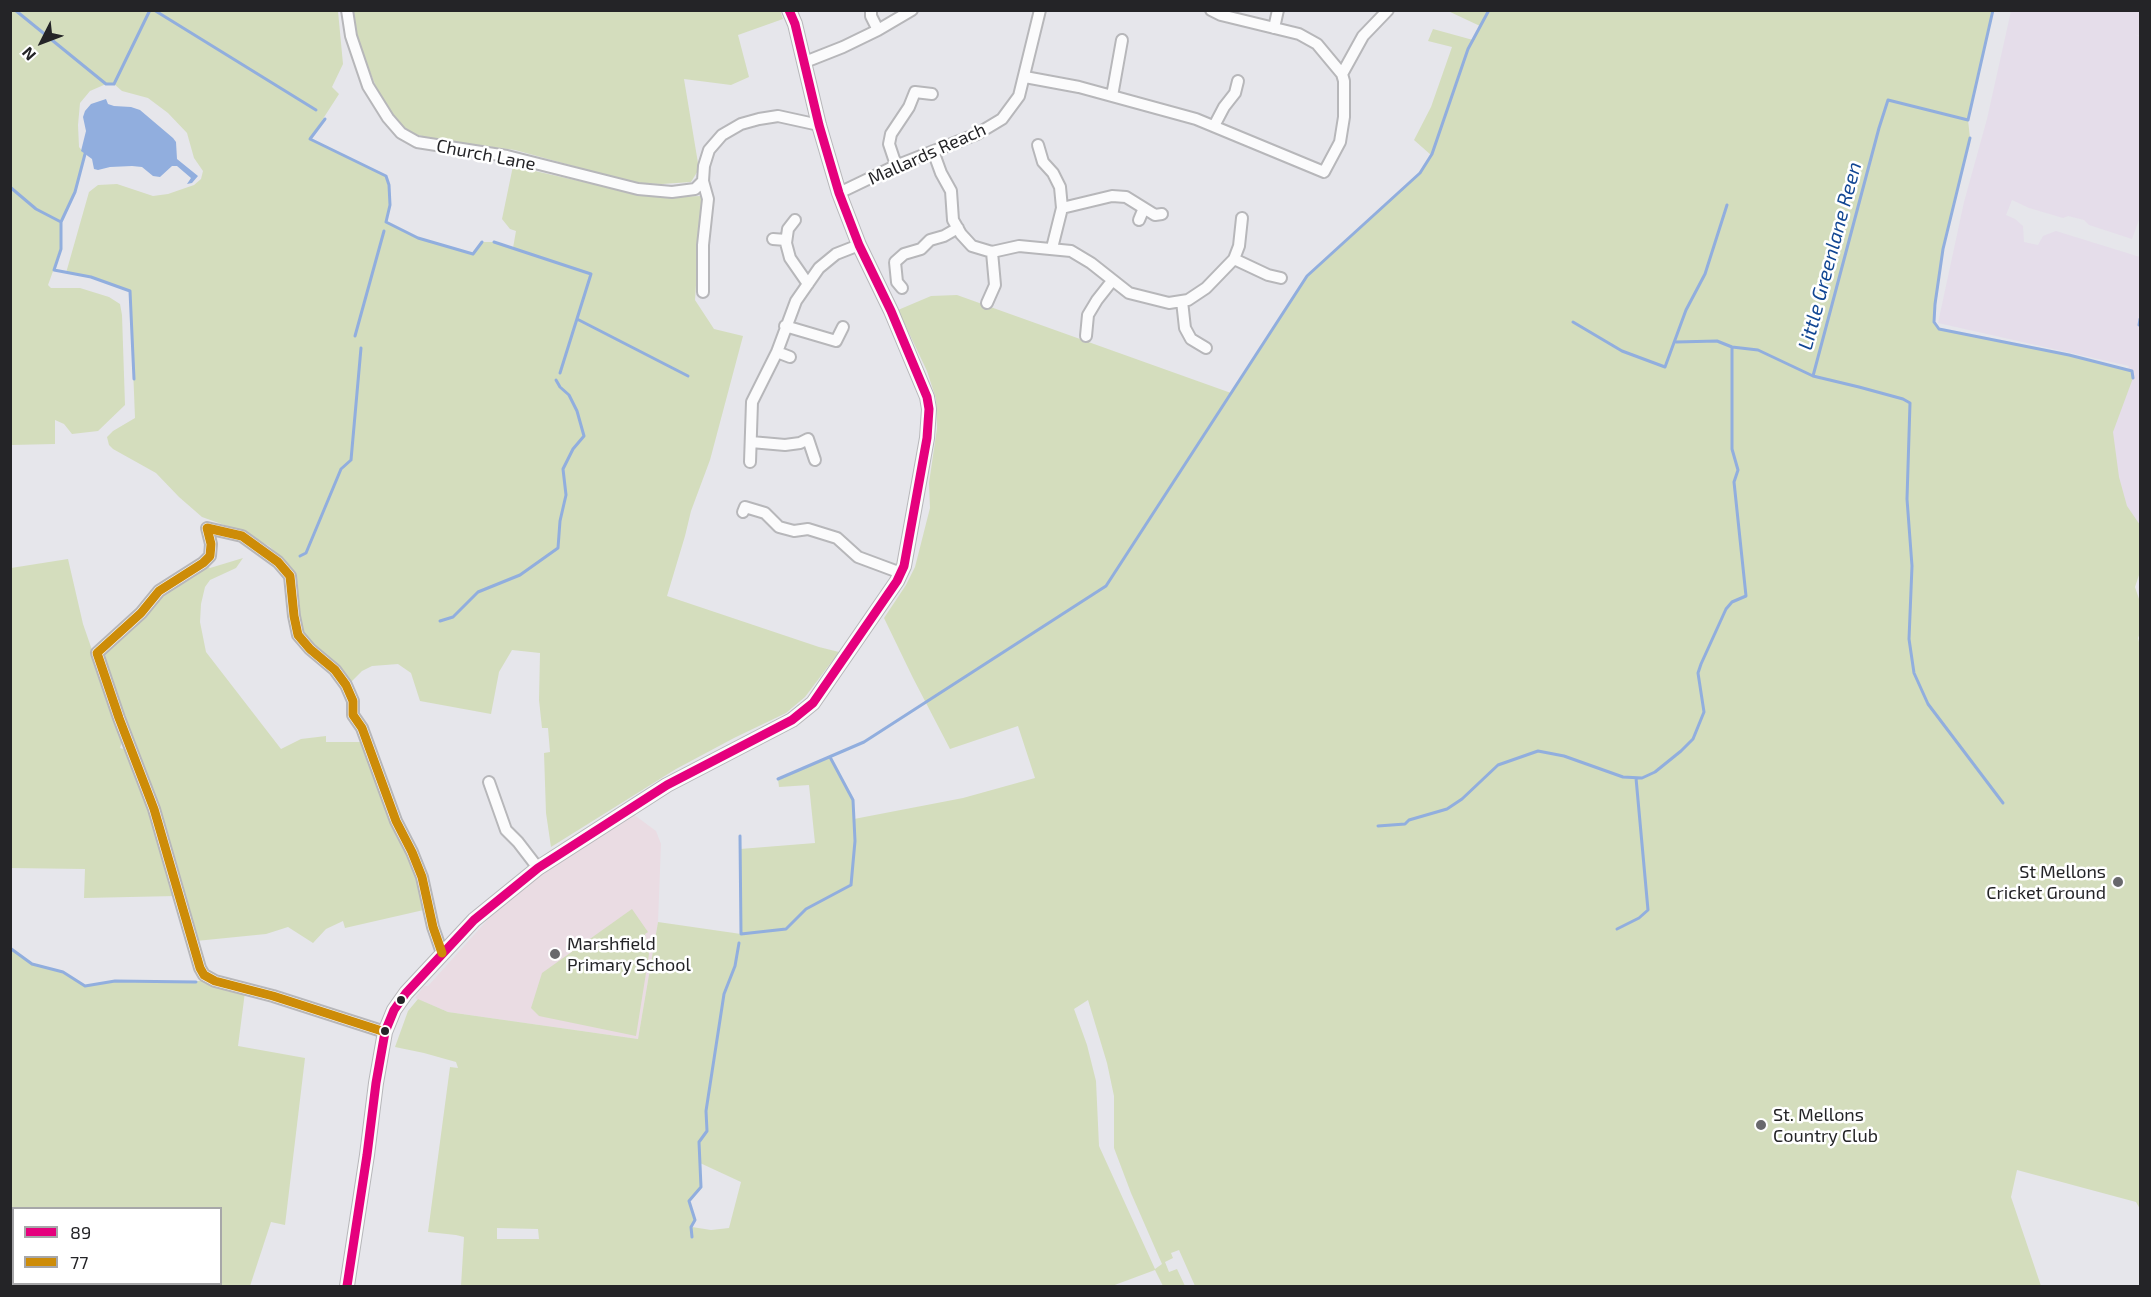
<!DOCTYPE html>
<html>
<head>
<meta charset="utf-8">
<style>
  body { margin:0 }
  #map { position:relative; width:2151px; height:1297px; overflow:hidden; background:#e6e6eb; font-family:"Exo 2",sans-serif }
  canvas { display:block }
  .frame { position:absolute; inset:0; border:12px solid #242427; pointer-events:none }
  .legend { position:absolute; left:12px; top:1207px; width:210px; height:78px; box-sizing:border-box; background:#fff; border:2px solid #a7a7a9; margin:0; padding:8px 10px; list-style:none; font-size:18px; color:#242427 }
  .legend li { display:flex; align-items:center; gap:12px; height:30px }
  .legend b { width:30px; border:2px solid #a7a7a9 }
  .north { position:absolute; left:12px; top:12px; width:60px; height:60px; -webkit-text-stroke:4px #fff; paint-order:stroke; rotate:228deg; font-size:16px; font-weight:700; line-height:24px; text-align:center; color:#242427 }
  .north::after { content:''; display:block; margin:auto; width:21px; height:27px; background:#242427; clip-path:polygon(50% 0,100% 100%,50% 72%,0 100%) }
</style>
</head>
<body>
<div id="map">
<canvas width="2151" height="1297"></canvas>
<div class="frame"></div>
<ul class="legend">
<li><b style="height:8px;background:#e5007d"></b>89</li>
<li><b style="height:8px;background:#cd8c08"></b>77</li>
</ul>
<div class="north">N</div>
</div>
<script>
const g = document.querySelector('canvas').getContext('2d');
g.lineJoin = 'round';
function fill(path, color) {
  g.fillStyle = color;
  g.fill(path, 'evenodd');
}
function poly(rows) {
  const path = new Path2D();
  for (const r of rows) {
    path.moveTo(r[0], r[1]);
    for (let i = 2; i < r.length; i += 2) path.lineTo(r[i], r[i + 1]);
  }
  return path;
}
function trace(path, color, width, dash) {
  g.strokeStyle = color;
  g.lineWidth = width;
  g.lineCap = dash ? 'butt' : 'round';
  g.setLineDash(dash || []);
  g.stroke(path);
}
function write(font, color, halo, rows, align = 'center') {
  g.font = font + ' "Exo 2",sans-serif';
  g.lineWidth = 5;
  g.setLineDash([]);
  g.textBaseline = 'middle';
  g.strokeStyle = halo;
  g.fillStyle = color;
  for (const [text, x, y, turn = 0] of rows) {
    g.save();
    g.translate(x, y);
    g.rotate((+turn || 0) * Math.PI / 180);
    g.textAlign = isNaN(turn) ? turn : align;
    if (halo) g.strokeText(text, 0, 0);
    g.fillText(text, 0, 0);
    g.restore();
  }
}
fill(poly([
  [2011,11,2140,11,2140,36,2134,34,2140,37,2140,217,2132,239,2089,225,2084,220,2068,216,2063,218,2029,208,2012,200,2006,215,2015,219,2023,226,2024,242,2038,245,2043,236,2056,231,2140,257,2140,534,2123,506,2110,430,2129,366,1938,323,1964,202,1987,119]
]), '#e5ddea');
fill(poly([
  [633,814,656,831,661,844,658,922,638,1039,448,1012,415,998,424,986,428,986,490,917,533,880]
]), '#eadce3');
fill(poly([
  [780,10,783,19,738,35,749,77,731,85,684,79,699,169,691,182,662,184,635,183,515,150,439,140,414,134,394,120,383,104,356,37,351,11],
  [10,11,338,11,343,64,332,87,339,94,310,139,386,176,389,185,390,205,387,222,418,238,473,254,482,242,494,242,513,248,516,231,510,229,502,219,513,166,632,193,670,197,702,196,695,300,714,329,743,336,710,460,691,511,685,536,667,596,819,647,839,652,805,697,786,713,734,738,676,769,551,847,546,813,544,753,550,752,548,728,542,728,539,700,540,653,512,650,499,672,491,714,420,701,411,673,398,664,372,666,362,671,350,683,332,660,304,635,298,621,300,604,297,600,298,585,295,575,286,562,269,546,241,531,202,517,179,497,156,473,113,449,109,445,107,437,113,431,135,418,130,292,91,277,66,273,89,192,98,185,117,184,153,196,168,194,194,185,201,179,203,171,194,158,187,133,168,113,148,98,122,91,114,84,106,84,90,91,80,103,78,125,79,147,85,154,75,192,61,222,61,249,48,285,51,288,80,288,109,297,120,304,122,315,125,405,98,431,72,434,64,424,55,420,55,444,11,445],
  [1448,11,1993,11,1968,120,1970,138,1943,249,1934,322,1939,329,2069,355,2132,371,2133,378,2113,432,2119,477,2127,506,2140,525,2140,572,2135,587,2140,602,2140,633,2138,638,2140,646,2140,1209,2136,1202,2017,1170,2011,1197,2041,1286,1195,1286,1179,1250,1171,1253,1173,1258,1165,1262,1169,1272,1177,1269,1185,1286,1163,1286,1155,1270,1112,1286,461,1286,464,1237,456,1235,428,1232,450,1067,458,1068,456,1062,424,1053,395,1047,408,1011,418,999,448,1012,638,1039,658,922,741,934,740,849,815,843,809,785,779,787,778,779,830,757,853,800,854,819,963,798,1035,778,1018,726,950,749,913,678,884,618,906,585,915,567,930,508,929,483,937,428,936,399,927,371,898,310,931,296,957,295,1231,393,1307,276,1420,173,1431,155,1414,140,1431,107,1452,47,1428,41,1433,29,1473,40,1480,26],
  [1088,1000,1107,1063,1114,1096,1114,1148,1131,1193,1162,1264,1155,1269,1099,1146,1096,1081,1087,1045,1074,1009],
  [700,1163,741,1182,729,1228,711,1230,692,1227,695,1220,689,1201,701,1187],
  [497,1228,538,1229,539,1239,497,1239],
  [243,558,236,568,210,580,205,587,201,604,200,622,206,652,281,749,301,739,326,736,326,742,364,742,414,861,428,909,345,928,343,921,326,929,313,943,288,927,266,934,196,941,101,654,158,598,206,565,210,568],
  [68,559,83,624,123,739,120,748,127,750,152,816,176,896,84,898,85,869,11,868,11,568],
  [632,909,648,932,645,934,649,954,636,1036,539,1016,531,1008,542,973],
  [10,948,32,964,63,972,85,986,115,981,205,981,245,992,238,1046,305,1058,285,1225,271,1222,250,1286,11,1286],
  [14,1208,220,1208,220,1284,14,1284]
]), '#d4ddbd');
fill(poly([
  [106,99,108,104,114,106,131,107,140,110,173,138,176,142,177,159,198,176,192,183,187,184,191,178,177,166,172,166,160,177,153,176,142,167,132,166,110,167,98,170,94,169,92,159,81,151,86,131,83,117,85,111,91,104]
]), '#91aede');
trace(poly([
  [15,10,106,84,114,84,150,10],
  [154,10,316,110],
  [1993,10,1968,120,1888,100,1879,128,1813,376,1859,387,1903,399,1910,403,1907,499,1912,566,1909,639,1914,673,1928,704,2003,803],
  [325,119,310,139,386,176,389,185,390,205,386,222,418,238,473,254,482,242],
  [1970,138,1943,249,1935,304,1934,322,1939,329,2069,355,2132,371,2133,378],
  [85,154,75,192,61,222,61,249,54,270,91,277,130,291,134,379],
  [10,187,36,209,61,222],
  [494,242,591,274,560,373],
  [577,319,688,376],
  [1573,322,1622,351,1665,367,1686,310,1705,274,1727,205],
  [2139,325,2140,319],
  [355,336,384,231],
  [1676,342,1717,341,1732,347,1758,350,1813,376],
  [300,556,306,553,341,469,351,460,361,348],
  [440,621,453,617,478,592,520,575,558,548,560,521,566,495,563,469,573,449,584,436,577,411,569,395,560,387,556,380],
  [778,779,864,742,1106,586,1307,276,1420,173,1432,154,1468,49,1489,10],
  [1378,826,1405,824,1409,820,1447,809,1462,799,1498,765,1538,751,1564,756,1623,777,1642,778,1655,772,1681,751,1693,739,1704,712,1698,673,1701,664,1726,609,1732,602,1746,596,1734,482,1738,470,1732,449,1732,347],
  [740,836,741,934,786,929,806,909,851,885,855,841,853,800,830,757],
  [1617,929,1639,918,1648,910,1636,778],
  [10,948,32,964,63,972,85,986,115,981,196,982],
  [692,1237,691,1227,695,1220,689,1201,701,1187,699,1142,707,1131,706,1111,724,994,735,966,739,943]
]), '#91aede', 3);
const minor = poly([
  [347,10,351,36,368,86,388,118,401,133,417,142,507,156,638,189,672,192,695,189,703,181],
  [871,10,871,16,878,30],
  [1274,28,1278,10],
  [805,62,843,47,878,30,912,10],
  [1342,74,1363,36,1388,10],
  [1025,77,1079,87,1196,119,1324,172,1340,142,1344,117,1344,81,1342,74,1317,44,1299,34,1221,15,1211,10],
  [1112,96,1122,40],
  [1214,126,1224,107,1235,93,1238,81],
  [1038,145,1043,162,1053,173,1060,187,1062,208,1052,248],
  [933,151,941,173,951,191,953,220,961,234,972,246,992,252,1019,246,1071,251,1091,263,1129,293,1169,303,1188,300,1206,288,1234,259,1268,275,1281,278],
  [896,165,889,144,891,134,909,107,915,92,932,94],
  [839,193,893,167,977,134,1002,119,1019,96,1040,10],
  [1062,208,1112,196,1126,197,1155,215,1162,214],
  [795,220,788,229,786,243,790,258,808,284],
  [1139,220,1144,208],
  [773,239,786,240],
  [1234,259,1239,246,1242,218],
  [902,288,897,282,895,262,904,254,921,249,930,240,944,236,958,228],
  [703,292,703,245,708,199,703,181,704,166,709,150,722,135,741,124,759,119,778,116,819,125],
  [1182,301,1185,328,1191,339,1206,348],
  [987,303,995,285,992,252],
  [785,326,836,341,843,327],
  [1086,336,1088,315,1097,300,1112,281],
  [777,352,790,357],
  [751,442,785,445,800,443,808,439,815,460],
  [750,462,752,402,777,352,796,301,819,268,836,254,859,245],
  [743,512,745,507,765,513,779,527,794,531,808,529,837,538,858,557,901,573],
  [489,782,506,830,518,842,538,868],
  [385,1032,273,996,215,981,204,975,200,968,154,809,119,718,97,653,141,613,159,591,203,563,210,556,211,544,207,528,242,536,278,562,290,576,294,616,298,635,310,649,335,670,346,685,353,701,353,715,362,728,396,821,412,852,422,877,433,927,442,953]
]);
const tertiary = poly([
  [347,1286,367,1155,376,1083,385,1032,394,1010,406,993,474,920,538,868,667,785,792,720,813,703,897,581,904,566,927,438,929,409,927,397,891,311,859,245,839,193,819,125,795,24,789,10]
]);
trace(minor, '#b7b7ba', 14);
trace(tertiary, '#b7b7ba', 16);
trace(minor, '#fbfbfc', 10);
trace(tertiary, '#fbfbfc', 14);
trace(poly([
  [347,1286,367,1155,376,1083,385,1032,394,1010,406,993,474,920,538,868,667,785,792,720,813,703,897,581,904,566,927,438,929,409,927,397,891,311,859,245,839,193,819,125,795,24,789,10]
]), '#e5007d', 9);
trace(poly([
  [385,1032,273,996,215,981,204,975,200,968,154,809,119,718,97,653,141,613,159,591,203,563,210,556,211,544,207,528,242,536,278,562,290,576,294,616,298,635,310,649,335,670,346,685,353,701,353,715,362,728,396,821,412,852,422,877,433,927,442,953]
]), '#cd8c08', 9);
for (const [x, y, r, color] of [
  [2118,882,6,"#68686c"],
  [555,954,6,"#68686c"],
  [401,1000,5,"#242427"],
  [385,1031,5,"#242427"],
  [1761,1125,6,"#68686c"]
]) {
  const dot = new Path2D();
  dot.arc(x, y, r, 0, 2 * Math.PI);
  g.fillStyle = color;
  g.fill(dot);
  trace(dot, '#fff', 2);
}
write('18px', '#242427', '#fff', [
  ["Mallards Reach",927,154,-24],
  ["Church Lane",486,155,11]
]);
write('18px', '#242427', '#fff', [
  ["St Mellons",2106,872,"right"],
  ["Cricket Ground",2106,893,"right"],
  ["Marshfield",567,944],
  ["Primary School",567,965],
  ["St. Mellons",1773,1115],
  ["Country Club",1773,1136]
], 'left');
write('italic 20px', '#114693', '#fff', [
  ["Little Greenlane Reen",1830,256,-75]
]);
</script>
</body>
</html>
